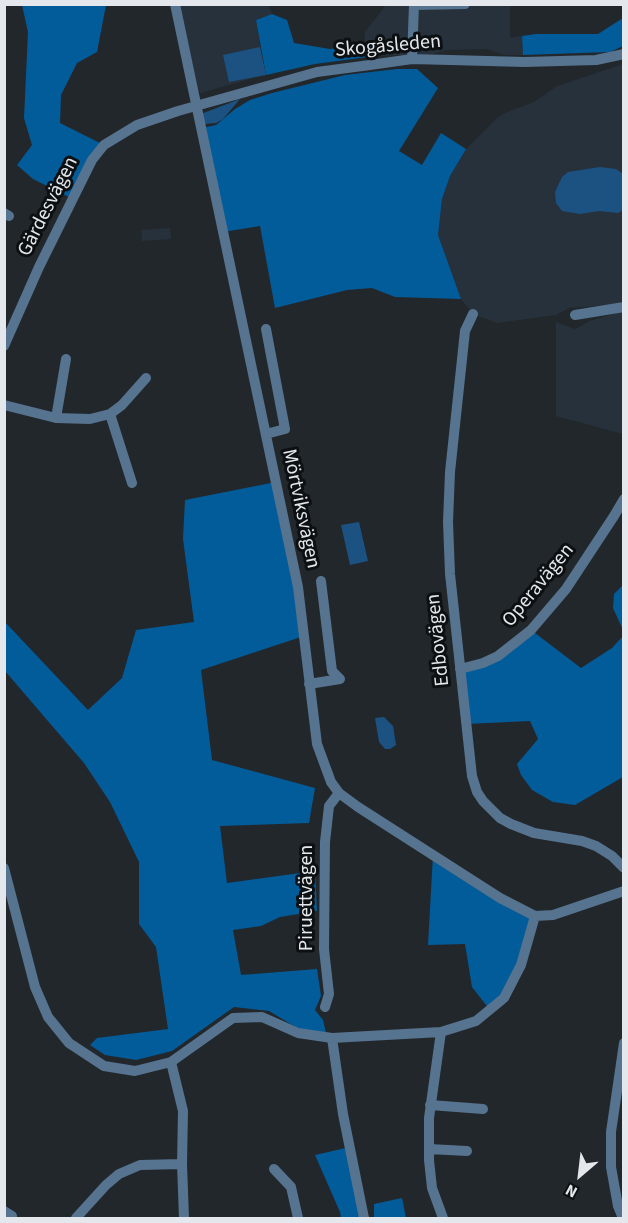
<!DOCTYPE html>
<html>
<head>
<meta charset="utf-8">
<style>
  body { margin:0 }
  #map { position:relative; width:628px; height:1223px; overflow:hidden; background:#22272c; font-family:"Source Sans 3",sans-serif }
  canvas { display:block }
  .frame { position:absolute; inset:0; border:6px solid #e4e7eb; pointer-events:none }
  .north { position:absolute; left:550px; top:1145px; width:60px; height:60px; -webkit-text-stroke:4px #0d1012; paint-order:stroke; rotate:208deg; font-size:16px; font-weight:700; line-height:24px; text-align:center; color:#e4e7eb }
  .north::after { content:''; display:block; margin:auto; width:21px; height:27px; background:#e4e7eb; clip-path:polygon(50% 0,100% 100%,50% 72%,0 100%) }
</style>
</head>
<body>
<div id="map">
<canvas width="628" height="1223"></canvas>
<div class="frame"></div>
<div class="north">N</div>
</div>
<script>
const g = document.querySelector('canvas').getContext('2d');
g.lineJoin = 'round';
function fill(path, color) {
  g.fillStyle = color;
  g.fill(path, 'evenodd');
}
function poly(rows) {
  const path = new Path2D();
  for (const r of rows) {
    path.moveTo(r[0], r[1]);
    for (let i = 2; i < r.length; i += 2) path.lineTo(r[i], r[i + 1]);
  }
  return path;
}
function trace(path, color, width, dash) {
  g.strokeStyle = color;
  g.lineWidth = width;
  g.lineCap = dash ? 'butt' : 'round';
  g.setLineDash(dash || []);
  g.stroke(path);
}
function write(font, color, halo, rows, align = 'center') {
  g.font = font + ' "Source Sans 3",sans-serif';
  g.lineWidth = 6;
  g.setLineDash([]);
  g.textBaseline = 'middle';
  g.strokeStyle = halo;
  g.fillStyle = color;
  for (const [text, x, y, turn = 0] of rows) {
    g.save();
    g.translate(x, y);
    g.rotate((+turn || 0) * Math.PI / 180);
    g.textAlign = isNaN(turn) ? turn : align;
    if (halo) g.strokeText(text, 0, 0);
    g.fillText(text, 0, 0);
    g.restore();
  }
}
fill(poly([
  [177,5,268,5,272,14,256,20,264,75,200,93],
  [386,5,510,5,510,38,522,36,523,55,505,55,487,49,445,50,433,54,375,56,373,47,365,44,365,32],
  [623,64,623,304,569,308,556,315,497,323,473,314,461,299,438,235,442,199,450,176,466,149,497,118,507,112,534,102,557,86],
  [170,228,171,239,142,241,141,230],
  [623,311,623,434,556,416,556,322,575,329,590,321]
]), '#27313b');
fill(poly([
  [260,47,266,75,229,82,223,55],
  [240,99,223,119,216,123,204,124,201,114],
  [600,167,616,169,623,174,623,210,618,213,599,211,580,214,562,211,556,203,555,192,562,177,568,172],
  [359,522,368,561,350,565,341,525],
  [384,717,393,726,396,745,390,749,385,749,379,742,375,718]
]), '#1c5281');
fill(poly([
  [22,5,106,5,97,52,77,63,61,95,60,123,104,145,73,199,33,179,17,165,32,145,24,118,28,32],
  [272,14,287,20,294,43,330,49,365,44,373,47,375,56,315,64,266,75,256,20],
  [623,18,623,46,610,52,523,55,522,36,536,34,598,34],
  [397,69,417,69,438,88,399,151,422,165,441,133,466,149,450,176,442,199,438,235,461,299,395,297,372,288,347,290,275,308,260,226,223,232,202,128,216,125,235,109,250,100,272,93,345,75],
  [276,482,304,636,201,670,212,760,315,788,309,823,220,826,227,883,315,871,317,911,280,917,261,926,233,930,241,975,317,969,321,996,315,1010,323,1020,326,1033,299,1029,269,1011,234,1007,172,1051,136,1060,105,1055,90,1045,97,1038,168,1029,156,947,139,924,139,862,110,802,84,763,5,671,4,621,88,710,122,678,136,630,194,622,183,539,185,500],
  [622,586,624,587,623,630,613,608,614,594],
  [531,630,581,668,612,648,623,636,623,777,575,805,553,802,532,790,521,775,517,764,538,739,530,721,466,724,460,669,483,663],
  [433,855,535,916,521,965,490,1010,472,987,465,944,428,945],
  [350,1147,364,1218,341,1218,340,1212,315,1155],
  [402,1198,406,1218,374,1218,374,1204]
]), '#035c9a');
trace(poly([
  [175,4,298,587,317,744,331,782,339,793,358,807,500,898,535,916,553,915,624,891],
  [414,5,465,4],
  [412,59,414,4],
  [4,213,9,216],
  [473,314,465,331,450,472,448,522,450,574,472,776,477,792,483,801,500,818,511,824,534,833,582,841,596,846,612,856,624,868],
  [575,315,624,307],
  [4,346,39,267,92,160,104,145,137,125,178,111,317,72,370,65,412,59,525,62,596,60,624,54],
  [4,405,56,418,90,419,110,414,122,405,146,378],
  [110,414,132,483],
  [56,418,66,359],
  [266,434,285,429,266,329],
  [460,669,483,663,498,656,531,630,566,589,614,516,624,499],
  [309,684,340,679,332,671,321,581],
  [4,868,35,987,48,1017,69,1043,104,1066,135,1071,171,1062,233,1018,262,1017,298,1033,332,1038,441,1032,476,1021,504,998,521,965,535,916],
  [325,1007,329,994,324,949,325,842,329,806,339,793],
  [441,1032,429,1118,429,1160,432,1188,443,1218],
  [332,1038,343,1114,364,1218],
  [171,1062,183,1111,182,1164,184,1218],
  [430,1105,483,1109],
  [429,1149,467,1151],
  [274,1169,291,1187,298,1218],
  [4,1211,12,1216],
  [76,1218,106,1185,119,1174,140,1165,182,1164],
  [623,1218,618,1206,611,1167,611,1132,624,1043]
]), '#56738f', 10);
write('20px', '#e4e7eb', '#0d1012', [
  ["Skogåsleden",388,47,-5],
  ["Gärdesvägen",49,207,-63],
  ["Mörtviksvägen",300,509,78],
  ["Operavägen",539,586,-51],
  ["Edbovägen",439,640,-96],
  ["Piruettvägen",308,898,-90]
]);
</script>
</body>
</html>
